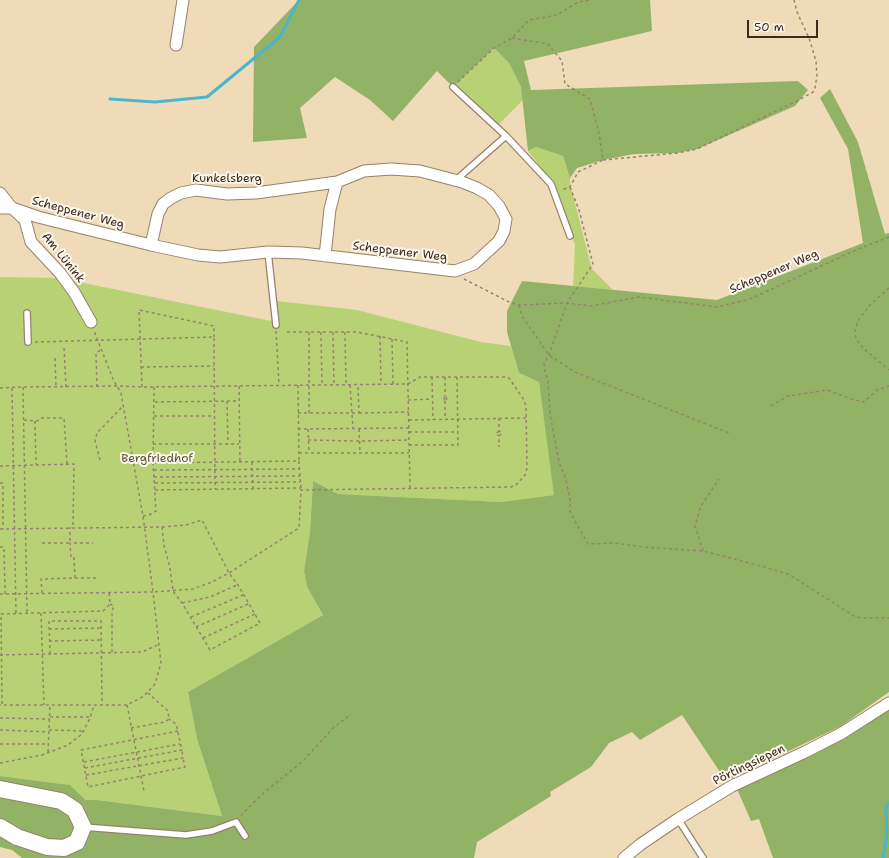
<!DOCTYPE html>
<html>
<head>
<meta charset="utf-8">
<style>
  body { margin:0 }
  #map { position:relative; width:889px; height:858px; overflow:hidden; background:#f0dbb9; font-family:"Shantell Sans",sans-serif }
  canvas { display:block }
  .scale { position:absolute; left:747px; top:20px; width:71px; height:18px; box-sizing:border-box; border:2px solid #3b2a1e; border-top:0; padding-left:5px; font-size:12px; line-height:14px; white-space:nowrap; color:#3b2a1e; -webkit-text-stroke:3px #fbf7ec; paint-order:stroke }
</style>
</head>
<body>
<div id="map">
<canvas width="889" height="858"></canvas>
<div class="scale">50 m</div>
</div>
<script>
const g = document.querySelector('canvas').getContext('2d');
g.lineJoin = 'round';
function fill(path, color) {
  g.fillStyle = color;
  g.fill(path, 'evenodd');
}
function poly(rows) {
  const path = new Path2D();
  for (const r of rows) {
    path.moveTo(r[0], r[1]);
    for (let i = 2; i < r.length; i += 2) path.lineTo(r[i], r[i + 1]);
  }
  return path;
}
function trace(path, color, width, dash) {
  g.strokeStyle = color;
  g.lineWidth = width;
  g.lineCap = dash ? 'butt' : 'round';
  g.setLineDash(dash || []);
  g.stroke(path);
}
function write(font, color, halo, rows, align = 'center') {
  g.font = font + ' "Shantell Sans",sans-serif';
  g.lineWidth = 4;
  g.setLineDash([]);
  g.textBaseline = 'middle';
  g.strokeStyle = halo;
  g.fillStyle = color;
  for (const [text, x, y, turn = 0] of rows) {
    g.save();
    g.translate(x, y);
    g.rotate((+turn || 0) * Math.PI / 180);
    g.textAlign = isNaN(turn) ? turn : align;
    if (halo) g.strokeText(text, 0, 0);
    g.fillText(text, 0, 0);
    g.restore();
  }
}
fill(poly([
  [494,48,509,63,521,87,523,100,496,127,453,87],
  [536,147,563,156,570,178,570,184,592,269,613,290,573,286,575,245,552,182,528,151],
  [0,277,59,278,271,321,277,301,357,310,481,342,511,346,519,373,539,382,555,495,501,502,338,494,313,481,310,532,304,571,307,587,323,615,188,692,197,739,222,816,97,800,86,800,70,785,0,776]
]), '#b9d175');
fill(poly([
  [299,0,650,0,652,31,524,61,531,90,798,81,808,90,795,106,697,149,677,153,634,154,603,160,577,168,570,178,563,156,536,147,528,151,521,87,509,63,494,48,453,87,437,71,393,121,370,100,335,77,300,108,307,138,253,142,254,47],
  [830,89,858,142,885,234,889,233,889,692,841,726,726,781,682,715,640,740,632,732,609,743,591,767,550,792,551,796,477,842,474,858,22,858,12,850,0,847,0,776,70,785,86,800,97,800,222,816,197,739,188,692,323,615,307,587,304,571,310,532,313,481,338,494,501,502,554,495,539,382,519,373,507,332,507,311,522,281,717,300,863,243,848,149,820,98],
  [889,708,889,858,773,858,759,819,751,821,737,789,819,752,869,722]
]), '#92b366');
trace(poly([
  [110,99,155,102,207,97,280,37,299,0],
  [883,858,887,834,886,807,889,803]
]), '#4cb5cb', 3);
const lane = poly([
  [453,87,506,136],
  [456,180,506,136,551,184,570,236],
  [268,252,276,325],
  [27,313,28,342],
  [678,819,703,858],
  [83,827,186,835,212,831,236,822,245,836]
]);
const street = poly([
  [176,45,183,0],
  [0,193,12,208,25,220,31,242,60,273,74,292,91,322],
  [0,208,12,208,38,217,82,228,151,245,198,255,220,257,268,252,302,253,455,271,474,264,499,241,504,231,506,219,499,206,489,195,477,188,462,182,420,171,391,169,364,171,337,182,256,193,227,194,196,190,181,193,171,198,163,204,158,214,151,245],
  [325,256,330,209,337,182],
  [624,858,641,844,678,819,732,786,805,752,842,733,889,703]
]);
const secondary = poly([
  [0,789,61,801,75,810,83,827,77,842,64,848,47,847,17,837,0,827]
]);
trace(lane, '#96826c', 8);
trace(street, '#96826c', 13);
trace(secondary, '#96826c', 18);
trace(poly([
  [512,38,548,44,562,61,565,84,590,99,599,133,603,160,578,172,570,187,561,190],
  [458,82,494,48,512,38,529,20,557,15,578,2,590,0],
  [603,160,677,153,697,149,797,101,813,92,815,88,817,75,816,61,809,38,797,12,794,0],
  [570,187,579,210,593,264,567,303,549,355,544,363,545,371,548,382,550,414,559,462,566,480,570,500,570,512,588,544,615,543,643,547,703,551,772,569,790,575,854,616,861,618,889,618],
  [464,279,511,303,519,305,567,303,591,306,639,297,717,307,750,299,858,249,889,237],
  [889,288,870,305,859,319,855,329,856,339,863,348,889,370],
  [519,305,522,316,549,355,575,372,729,433],
  [276,331,279,385],
  [287,332,357,332,407,342,410,488],
  [321,332,322,385],
  [333,332,334,385],
  [345,332,346,385],
  [380,336,381,384],
  [392,339,393,384],
  [35,342,214,337,215,489],
  [64,348,66,387],
  [55,358,56,387],
  [141,367,214,366],
  [432,377,433,420],
  [445,377,445,397],
  [298,385,299,461],
  [350,385,353,428],
  [239,386,240,462],
  [23,387,27,612],
  [97,387,96,353,102,349],
  [142,387,139,310,214,326,214,337],
  [154,387,153,463,299,461,301,490],
  [0,388,23,387,117,386,142,387,408,384,420,377,506,377,509,378,524,400,526,406,527,468,525,475,517,484,511,487,301,490,299,528,229,573,212,582,193,589,153,592,143,516,121,393,113,379,94,331],
  [12,388,16,613],
  [446,397,447,400,445,401,444,398,446,397],
  [408,400,432,399],
  [227,401,228,444],
  [445,401,445,419],
  [155,402,239,401],
  [771,406,788,396,827,390,851,399,864,402,877,390,889,386],
  [298,413,359,413,358,386],
  [309,413,309,332],
  [359,413,409,412],
  [154,416,214,416],
  [499,418,499,431,502,433,499,436,499,447],
  [24,420,37,421,41,418,64,418,67,464],
  [409,420,526,418],
  [35,421,36,465],
  [298,429,409,428],
  [308,429,309,453],
  [359,429,360,453],
  [499,431,496,434,499,436],
  [409,432,458,432],
  [308,440,359,441,408,440],
  [153,444,239,444],
  [409,445,458,445,457,377],
  [299,453,409,453],
  [100,460,95,441,97,433,123,406],
  [252,462,253,489],
  [0,466,74,464,73,527],
  [154,470,299,469],
  [154,477,300,476],
  [0,483,3,483,3,529],
  [155,483,300,482],
  [155,490,301,488],
  [143,516,149,515,156,511,153,463],
  [0,529,162,527,186,525,202,520,229,573,238,585,260,623,210,650,182,603,173,591,170,568,164,545,162,527],
  [42,543,70,543,70,527],
  [0,547,4,547,5,594],
  [703,551,695,526,701,506,719,479],
  [75,578,97,578],
  [42,593,41,579,75,578,74,558,71,558,70,543,93,543],
  [0,594,153,592,161,663,155,684,144,696,127,705,0,705],
  [182,603,210,597,237,585],
  [110,604,114,606,112,611,112,653],
  [41,613,44,705],
  [191,617,243,595],
  [196,627,248,604],
  [49,629,101,628],
  [203,638,255,614],
  [49,641,101,640],
  [50,654,49,621,101,621,102,705],
  [0,655,142,652,160,644],
  [2,704,1,614,103,611,110,604,109,592],
  [127,705,144,791],
  [50,717,90,717],
  [0,718,49,719],
  [131,728,165,722,169,719,168,711,148,693],
  [0,730,49,732],
  [49,730,83,731],
  [178,731,81,750,88,787,185,767,183,758],
  [0,744,49,744],
  [48,752,50,705],
  [84,762,180,744],
  [0,763,42,755,68,745,82,734,90,718,94,705],
  [85,768,182,750,176,724,169,719],
  [86,775,183,758,182,751],
  [241,816,250,806,266,791,303,761,333,728,351,714]
]), '#96826c', 1.5, [3, 3]);
trace(lane, '#fff', 5.5);
trace(street, '#fff', 11);
trace(secondary, '#fff', 16);
write('12px', '#3b2a1e', '#fbf7ec', [
  ["Kunkelsberg",227,179],
  ["Scheppener Weg",78,213,15],
  ["Scheppener Weg",400,252,7],
  ["Am Lünink",63,258,51],
  ["Scheppener Weg",774,272,-23],
  ["Pörtingsiepen",749,765,-26]
]);
write('12px', '#5a5434', '#fbf7ec', [
  ["Bergfriedhof",157,459]
]);
</script>
</body>
</html>
